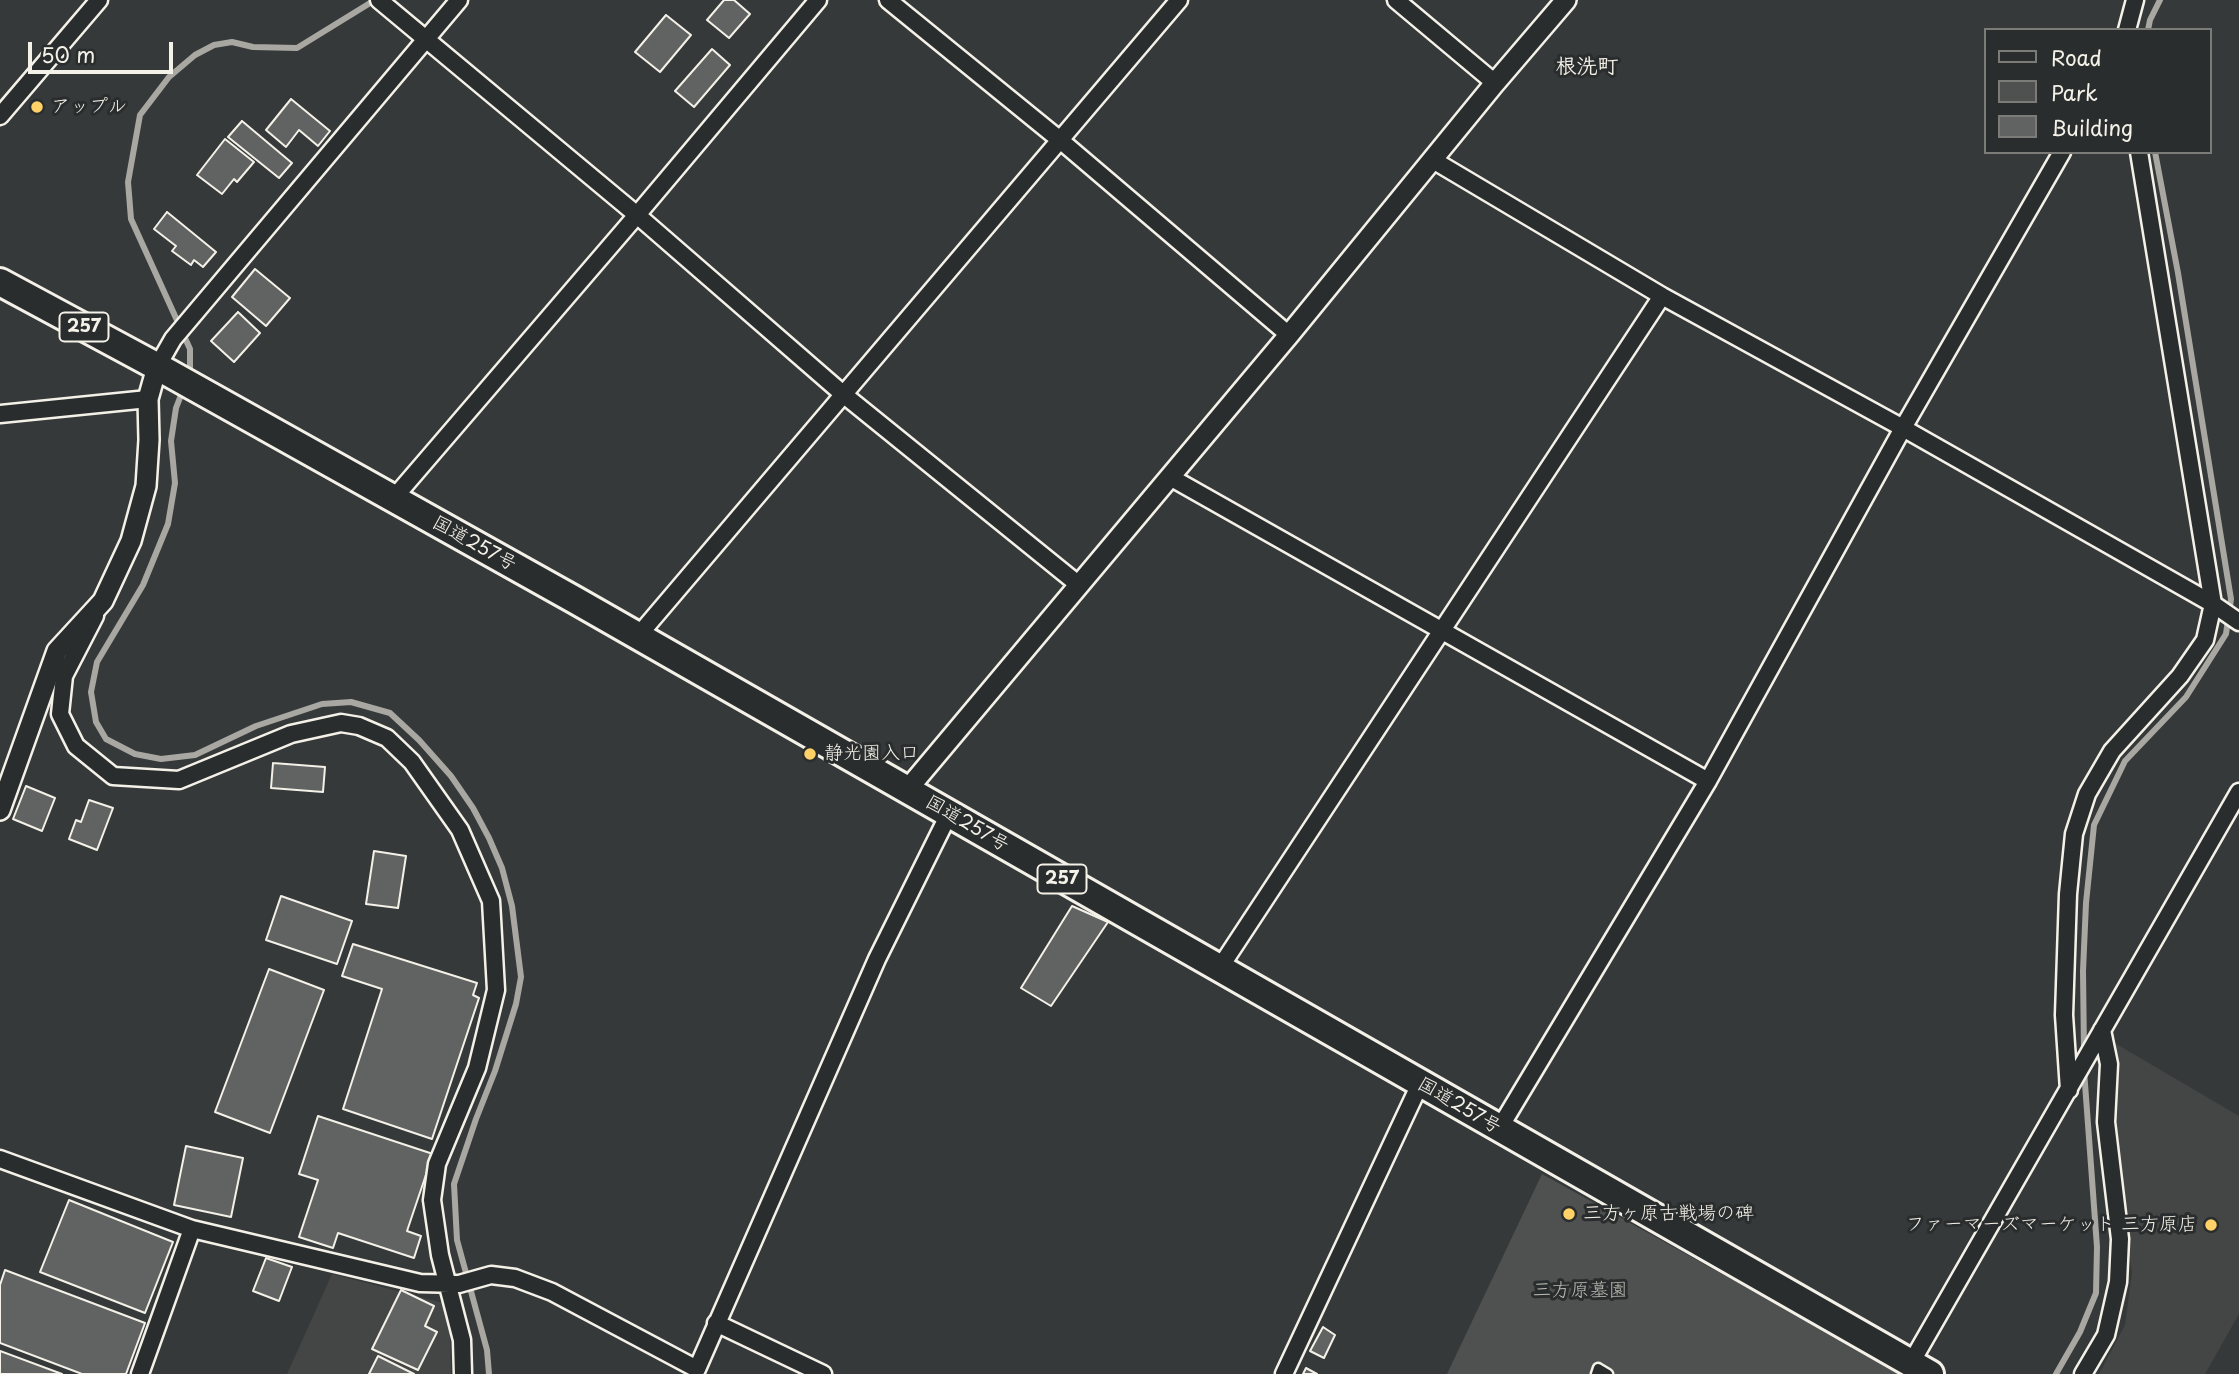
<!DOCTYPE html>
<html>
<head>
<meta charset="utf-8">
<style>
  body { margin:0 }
  #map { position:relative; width:2239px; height:1374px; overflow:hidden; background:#363939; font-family:"Playpen Sans",sans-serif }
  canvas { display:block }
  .legend { position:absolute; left:1984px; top:28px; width:228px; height:126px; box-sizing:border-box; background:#2a2d2e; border:2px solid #7b7b78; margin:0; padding:9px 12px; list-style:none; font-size:21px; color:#f4f1e8 }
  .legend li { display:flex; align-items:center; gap:14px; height:35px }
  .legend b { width:35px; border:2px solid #7b7b78 }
  .scale { position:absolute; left:28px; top:42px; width:145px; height:32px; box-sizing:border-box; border:4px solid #f4f1e8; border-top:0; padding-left:9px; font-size:21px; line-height:24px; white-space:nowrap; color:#f4f1e8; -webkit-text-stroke:5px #2a2d2e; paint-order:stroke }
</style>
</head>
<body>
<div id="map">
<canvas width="2239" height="1374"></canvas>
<ul class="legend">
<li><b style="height:9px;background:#2a2d2e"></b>Road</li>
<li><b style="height:19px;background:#4e514f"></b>Park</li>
<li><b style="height:19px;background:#616362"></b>Building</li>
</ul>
<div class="scale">50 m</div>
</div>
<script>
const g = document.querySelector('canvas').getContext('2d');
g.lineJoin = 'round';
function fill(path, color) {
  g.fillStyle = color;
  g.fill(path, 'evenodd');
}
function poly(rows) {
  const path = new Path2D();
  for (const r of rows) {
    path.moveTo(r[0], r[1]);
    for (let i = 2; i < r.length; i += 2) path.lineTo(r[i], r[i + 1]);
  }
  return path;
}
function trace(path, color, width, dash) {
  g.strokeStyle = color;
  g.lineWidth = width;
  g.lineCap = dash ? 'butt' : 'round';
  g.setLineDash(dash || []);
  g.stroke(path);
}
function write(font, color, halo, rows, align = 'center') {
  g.font = font + ' "Playpen Sans","Klee One",sans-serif';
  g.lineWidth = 6;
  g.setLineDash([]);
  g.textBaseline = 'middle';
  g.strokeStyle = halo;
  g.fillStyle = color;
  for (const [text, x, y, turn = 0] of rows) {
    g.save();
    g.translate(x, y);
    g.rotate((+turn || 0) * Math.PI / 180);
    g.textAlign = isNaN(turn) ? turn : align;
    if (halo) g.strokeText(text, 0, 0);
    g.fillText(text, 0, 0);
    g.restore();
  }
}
fill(poly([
  [2113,1042,2239,1116,2239,1314,2205,1374,2099,1374,2125,1325,2132,1273,2114,1132],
  [332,1274,443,1303,450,1333,451,1374,287,1374]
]), '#434645');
fill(poly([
  [1542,1174,1902,1374,1447,1374]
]), '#4e514f');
trace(poly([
  [2148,30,2150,20,2160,0],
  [188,376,190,371,190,349,131,219,128,182,140,115,169,77,195,55,214,45,232,42,253,47,297,48,375,0],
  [183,390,176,408,171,441,175,483,168,524,143,585,97,662,91,692,96,722,106,739,135,754,161,759,195,755,256,726,322,704,351,702,390,713,419,740,451,776,473,808,489,838,502,868,512,906,521,977,516,1004,495,1071,476,1119,454,1184,457,1240,487,1350,489,1374],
  [2084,1052,2083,971,2086,903,2094,825,2125,761,2186,697,2226,634,2231,599,2178,273,2155,152],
  [2056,1374,2080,1332,2096,1293,2097,1247,2084,1070]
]), '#a8a7a1', 6);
const building = poly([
  [724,0,734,0,750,14,729,38,707,20,724,0],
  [666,15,691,35,660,72,635,52,666,15],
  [712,49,730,65,694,107,675,91,712,49],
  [291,99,330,131,318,146,299,130,286,147,266,130,291,99],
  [242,121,292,163,279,178,228,137,242,121],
  [225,139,254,162,237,182,234,179,222,194,197,175,225,139],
  [167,212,216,252,203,267,194,260,191,265,172,251,176,246,154,229,167,212],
  [255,269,290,298,266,326,232,297,255,269],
  [238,312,260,333,234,362,211,341,238,312],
  [273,763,325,767,323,792,271,788,273,763],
  [26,786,55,798,42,831,13,819,26,786],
  [89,800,113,808,97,850,69,839,76,820,81,822,89,800],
  [374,851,406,856,398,908,366,904,374,851],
  [281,896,352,921,337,964,266,940,281,896],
  [1072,906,1108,922,1051,1006,1021,988,1072,906],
  [353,944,477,983,473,995,479,998,432,1139,343,1109,382,989,342,976,353,944],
  [269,969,324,990,270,1133,215,1112,269,969],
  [318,1116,433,1154,407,1231,421,1236,414,1258,338,1233,333,1248,299,1237,318,1180,299,1174,318,1116],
  [186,1146,243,1158,231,1217,174,1205,186,1146],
  [69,1200,173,1242,145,1313,40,1272,69,1200],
  [266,1258,292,1267,279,1301,253,1291,266,1258],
  [5,1270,145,1323,126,1374,82,1374,0,1343,0,1285,5,1270],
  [401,1290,434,1306,425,1326,437,1332,418,1370,372,1349,401,1290],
  [1323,1327,1335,1335,1324,1358,1310,1351,1323,1327],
  [0,1351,62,1374,0,1374,0,1351],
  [378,1356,414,1374,369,1374,378,1356],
  [1306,1368,1317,1374,1303,1374,1306,1368]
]);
fill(building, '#616362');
trace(building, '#f4f1e8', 2);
const service = poly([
  [1596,1374,1598,1368,1608,1374]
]);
const minor = poly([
  [379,0,637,215,843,394,1079,585],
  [888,0,1060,140,1289,335],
  [1396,0,1495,83],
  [2127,30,2135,0],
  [0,116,99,0],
  [1433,160,1662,296,1903,428,2213,604,2239,622],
  [157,367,173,339,459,0],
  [0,414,148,399],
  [1170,477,1708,781],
  [393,499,637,215,818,0],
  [95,616,64,676,60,714,76,746,113,776,179,780,291,734,341,723,359,726,387,738,412,762,460,830,491,901,496,990,477,1068,437,1164,432,1200,440,1255,462,1340,463,1374],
  [638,636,1179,0],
  [1219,969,1662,296],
  [2069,1090,2064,1015,2068,894,2074,834,2087,794,2112,751,2180,676,2205,640,2213,604,2139,152],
  [1499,1129,1708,781,1903,428,2062,152],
  [0,1159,192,1229,420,1283,459,1284,491,1275,515,1278,552,1292,697,1369,877,959,949,814],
  [716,1323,823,1374],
  [1911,1363,2239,792],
  [140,1374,192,1229],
  [1284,1374,1420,1084],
  [2083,1374,2106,1335,2118,1282,2120,1239,2106,1122,2109,1064,2102,1030]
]);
const tertiary = poly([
  [907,790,1289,335,1495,83,1566,0],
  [0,810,57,651,103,601,131,541,146,486,149,440,148,399,157,367]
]);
const trunk = poly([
  [0,282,169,373,575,600,1930,1374]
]);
trace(service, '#f4f1e8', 13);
trace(minor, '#f4f1e8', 21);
trace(tertiary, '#f4f1e8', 24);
trace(trunk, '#f4f1e8', 32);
trace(service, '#2a2d2e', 8);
trace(minor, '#2a2d2e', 16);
trace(tertiary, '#2a2d2e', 19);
trace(trunk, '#2a2d2e', 26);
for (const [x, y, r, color] of [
  [37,107,7,"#ffd166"],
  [810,754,7,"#ffd166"],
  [1569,1214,7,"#ffd166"],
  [2211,1225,7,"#ffd166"]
]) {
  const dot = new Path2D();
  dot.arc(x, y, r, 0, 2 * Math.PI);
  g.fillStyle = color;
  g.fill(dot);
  trace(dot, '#2a2d2e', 2.5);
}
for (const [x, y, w] of [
  [84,327,49],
  [1062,879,49]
]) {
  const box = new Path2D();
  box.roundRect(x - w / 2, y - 14.5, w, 29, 5);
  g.fillStyle = '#2a2d2e';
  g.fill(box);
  trace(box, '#f4f1e8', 2);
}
write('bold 18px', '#f4f1e8', null, [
  ["257",84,327],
  ["257",1062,879]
]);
write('19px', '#f4f1e8', '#2a2d2e', [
  ["アップル",51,107],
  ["静光園入口",824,754],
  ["三方ヶ原古戦場の碑",1583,1214],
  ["ファーマーズマーケット 三方原店",2197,1225,"right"]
], 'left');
write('19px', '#f4f1e8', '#2a2d2e', [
  ["国道257号",474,544,29],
  ["国道257号",967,824,30],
  ["国道257号",1459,1106,30]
]);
write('19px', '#bab9b2', '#2a2d2e', [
  ["三方原墓園",1580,1291]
]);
write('bold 21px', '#f4f1e8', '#2a2d2e', [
  ["根洗町",1587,67]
]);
</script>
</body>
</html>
